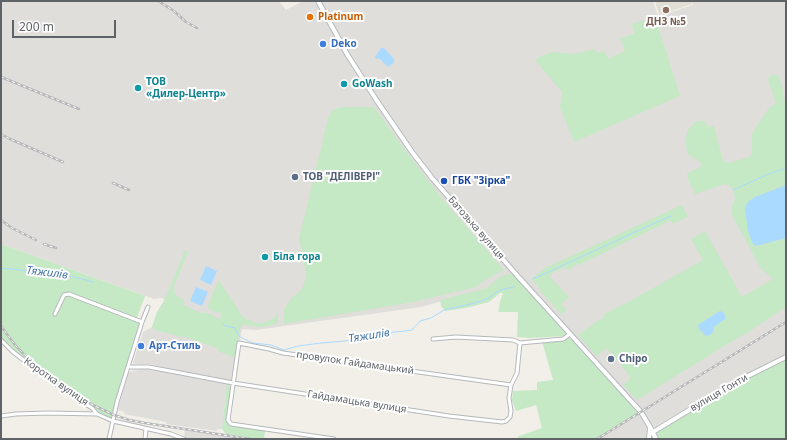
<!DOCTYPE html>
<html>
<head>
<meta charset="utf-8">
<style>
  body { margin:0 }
  #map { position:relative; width:787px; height:440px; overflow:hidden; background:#f1efe8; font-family:"Noto Sans",sans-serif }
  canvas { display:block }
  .frame { position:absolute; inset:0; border:2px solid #5f6368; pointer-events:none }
  .scale { position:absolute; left:12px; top:20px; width:104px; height:18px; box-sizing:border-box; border:2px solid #5f6368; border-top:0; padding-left:5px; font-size:12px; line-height:14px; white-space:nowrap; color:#5f6368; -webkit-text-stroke:3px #fff; paint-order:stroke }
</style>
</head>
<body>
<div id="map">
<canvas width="787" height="440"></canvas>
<div class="frame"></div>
<div class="scale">200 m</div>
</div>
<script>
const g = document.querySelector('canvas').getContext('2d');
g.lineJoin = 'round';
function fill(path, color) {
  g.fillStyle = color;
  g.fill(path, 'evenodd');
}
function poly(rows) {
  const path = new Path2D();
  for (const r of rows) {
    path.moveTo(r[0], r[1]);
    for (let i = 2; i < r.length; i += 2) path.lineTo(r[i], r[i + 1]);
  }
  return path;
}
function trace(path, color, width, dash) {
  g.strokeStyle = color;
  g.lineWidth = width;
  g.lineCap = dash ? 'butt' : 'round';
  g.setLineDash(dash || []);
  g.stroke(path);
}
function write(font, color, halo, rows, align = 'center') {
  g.font = font + ' "Noto Sans",sans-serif';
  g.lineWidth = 4;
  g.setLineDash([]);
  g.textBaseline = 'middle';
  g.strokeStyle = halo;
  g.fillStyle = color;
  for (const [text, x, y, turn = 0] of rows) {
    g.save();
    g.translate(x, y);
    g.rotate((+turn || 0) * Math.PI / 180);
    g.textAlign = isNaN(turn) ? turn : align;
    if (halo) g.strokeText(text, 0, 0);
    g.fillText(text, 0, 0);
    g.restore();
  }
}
fill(poly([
  [1,1,279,1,286,10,303,1,653,1,658,16,693,5,692,1,786,1,786,354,730,382,660,424,650,431,652,439,597,439,640,412,514,272,485,289,421,307,256,330,242,329,231,381,165,368,150,364,142,365,133,363,143,332,152,327,157,312,163,302,164,299,161,298,154,299,1,244],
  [140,369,145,369,227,383,222,429,217,429,217,431,166,424,166,422,124,414,125,412,118,410,120,400,128,374,130,372],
  [185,429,227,435,250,439,184,439]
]), '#e0deda');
fill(poly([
  [655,1,691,1,692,4,659,15]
]), '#e1ded6');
fill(poly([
  [655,17,680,96,574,142,560,107,562,92,535,60,541,56,552,52,573,54,595,49,596,53,604,51,608,59,625,51,620,38,634,34,632,24],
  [772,75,776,75,779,76,780,80,784,93,783,94,786,105,786,185,755,197,749,201,746,205,745,209,755,246,760,245,786,238,786,307,750,331,729,343,637,400,623,385,630,379,630,376,607,348,596,356,578,335,596,322,604,317,604,314,628,302,703,260,691,239,705,231,742,297,773,279,770,276,761,269,732,215,732,205,735,199,733,190,730,186,725,184,695,194,688,179,687,174,702,166,700,162,689,155,687,152,685,140,688,130,694,123,698,121,704,121,709,127,714,126,723,161,729,163,749,157,751,155,752,152,752,133,754,130,769,108,774,105,775,103,775,100,768,80,769,77],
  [342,107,374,107,411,158,440,196,504,270,488,278,476,287,413,302,284,324,284,309,292,298,302,289,305,281,306,273,304,263,303,252,300,244,299,239,328,118,332,110],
  [682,205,688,217,673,224,671,220,579,265,578,264,568,270,567,268,565,269,562,268,559,271,557,270,549,276,569,297,561,304,567,310,562,315,541,292,537,285,531,279,545,268],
  [1,244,145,296,136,320,141,326,113,421,97,414,94,410,74,398,12,351,1,340],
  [185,250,188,252,174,286,175,295,184,300,183,305,201,313,207,313,216,317,219,320,222,314,213,311,209,309,208,306,218,281,221,283,225,290,229,295,242,316,246,319,256,323,263,323,267,322,275,317,278,311,278,319,276,324,268,326,259,327,242,324,240,329,236,356,232,357,218,351,217,348,188,338,170,334,156,330,153,329,152,327,157,312,164,302],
  [509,274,514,274,566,334,564,336,530,338,517,337,518,312,498,312,500,302,503,293,500,293,489,302,466,308,445,311,441,306,440,300,487,288,499,277],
  [570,334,641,412,597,439,517,439,519,436,542,428,536,405,516,411,512,400,513,391,537,390,537,382,553,380,542,341,563,339],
  [786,357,786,439,656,439,653,432,732,384],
  [227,383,229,385,231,388,227,420,230,425,265,430,264,439,257,439,226,434,222,429]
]), '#c5e8c5');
fill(poly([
  [381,48,384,48,394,59,394,62,388,67,379,58,377,59,375,57],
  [786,185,786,238,760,245,755,246,752,242,748,231,745,209,746,205,749,201,755,197],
  [206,266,217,271,211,285,200,280],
  [196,287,208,292,202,306,190,301],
  [720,311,723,312,724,314,726,317,725,319,714,327,713,332,710,335,706,336,699,329,698,325]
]), '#aadaff');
trace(poly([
  [733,190,771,173,786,168],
  [1,268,41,272,79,278,93,282],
  [533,279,657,222,671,216],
  [223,324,226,326,235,328,236,331,240,337,253,343,271,345,284,350,298,346,321,343,345,341,366,336,378,335,395,332,405,331,412,330,420,321,431,318,444,310,471,304,487,299,500,290,514,287]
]), '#aadaff', 1);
const street = poly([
  [55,314,64,295,69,294,142,322],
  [433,339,456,337,513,340,520,343,563,339,570,334],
  [1,340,12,351,40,373,71,395,92,408,97,414,113,421,171,434,184,439],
  [128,367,149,367,233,383,449,416,502,422,506,421,510,417,511,411,509,398,511,385,517,373,520,343],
  [1,416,16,414,48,413,97,414],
  [109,439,117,402,142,322,148,307],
  [145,439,146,429],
  [334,439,293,433,231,424,228,420,239,343,269,349,283,353,511,385]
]);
const secondary = poly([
  [318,1,347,54,377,101,412,152,432,178,514,272,641,412,650,427,656,439],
  [653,432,732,384,786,357],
  [649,439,650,428]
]);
trace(street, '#b5b8bc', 5);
trace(secondary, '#b6babf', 6);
trace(street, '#fff', 3);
trace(secondary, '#fff', 4);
const rail = poly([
  [158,1,174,11,186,22,197,28],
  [1,77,79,109],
  [1,134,10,139,63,162],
  [113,183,129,190],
  [1,220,12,228,36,240],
  [44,244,56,248],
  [1,326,15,345,42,373,69,392,97,407,114,415,129,420,145,423,250,439],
  [597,439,786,322]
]);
trace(rail, '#b6b7b8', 2.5);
trace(rail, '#fff', 1, [3]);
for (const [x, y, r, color] of [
  [666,10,4,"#8d6e63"],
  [310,17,4,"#e8710a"],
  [323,44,4,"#3f7fe0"],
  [344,84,4,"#0f9aa8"],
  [138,88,4,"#0f9aa8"],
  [295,177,4,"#5c6f8a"],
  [444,181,4,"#1a4fb4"],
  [265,257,4,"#0f9aa8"],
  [141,346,4,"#3f7fe0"],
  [611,359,4,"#5c6f8a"]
]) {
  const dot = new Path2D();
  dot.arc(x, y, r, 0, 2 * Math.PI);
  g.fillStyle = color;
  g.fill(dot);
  trace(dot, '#fff', 1.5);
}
write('bold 10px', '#c56008', '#fff', [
  ["Platinum",318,17]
], 'left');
write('bold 10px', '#785e54', '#fff', [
  ["ДНЗ №5",666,22]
]);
write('bold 10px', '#366cbe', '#fff', [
  ["Deko",331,44],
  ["Арт-Стиль",149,346]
], 'left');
write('bold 10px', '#0d838f', '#fff', [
  ["ТОВ",146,82],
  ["«Дилер-Центр»",146,94],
  ["GoWash",352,84],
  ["Біла гора",273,257]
], 'left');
write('bold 10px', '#4e5e75', '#fff', [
  ["ТОВ \"ДЕЛІВЕРІ\"",303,177],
  ["Chipo",619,359]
], 'left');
write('bold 10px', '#164399', '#fff', [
  ["ГБК \"Зірка\"",452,181]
], 'left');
write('10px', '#5f6368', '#fff', [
  ["Батозька вулиця",476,228,49],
  ["провулок Гайдамацький",355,363,8],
  ["Коротка вулиця",56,382,35],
  ["вулиця Гонти",719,393,-30],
  ["Гайдамацька вулиця",357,402,9]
]);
write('italic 11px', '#4174aa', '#fff', [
  ["Тяжилів",47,273,7],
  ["Тяжилів",369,336,-9]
]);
</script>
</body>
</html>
